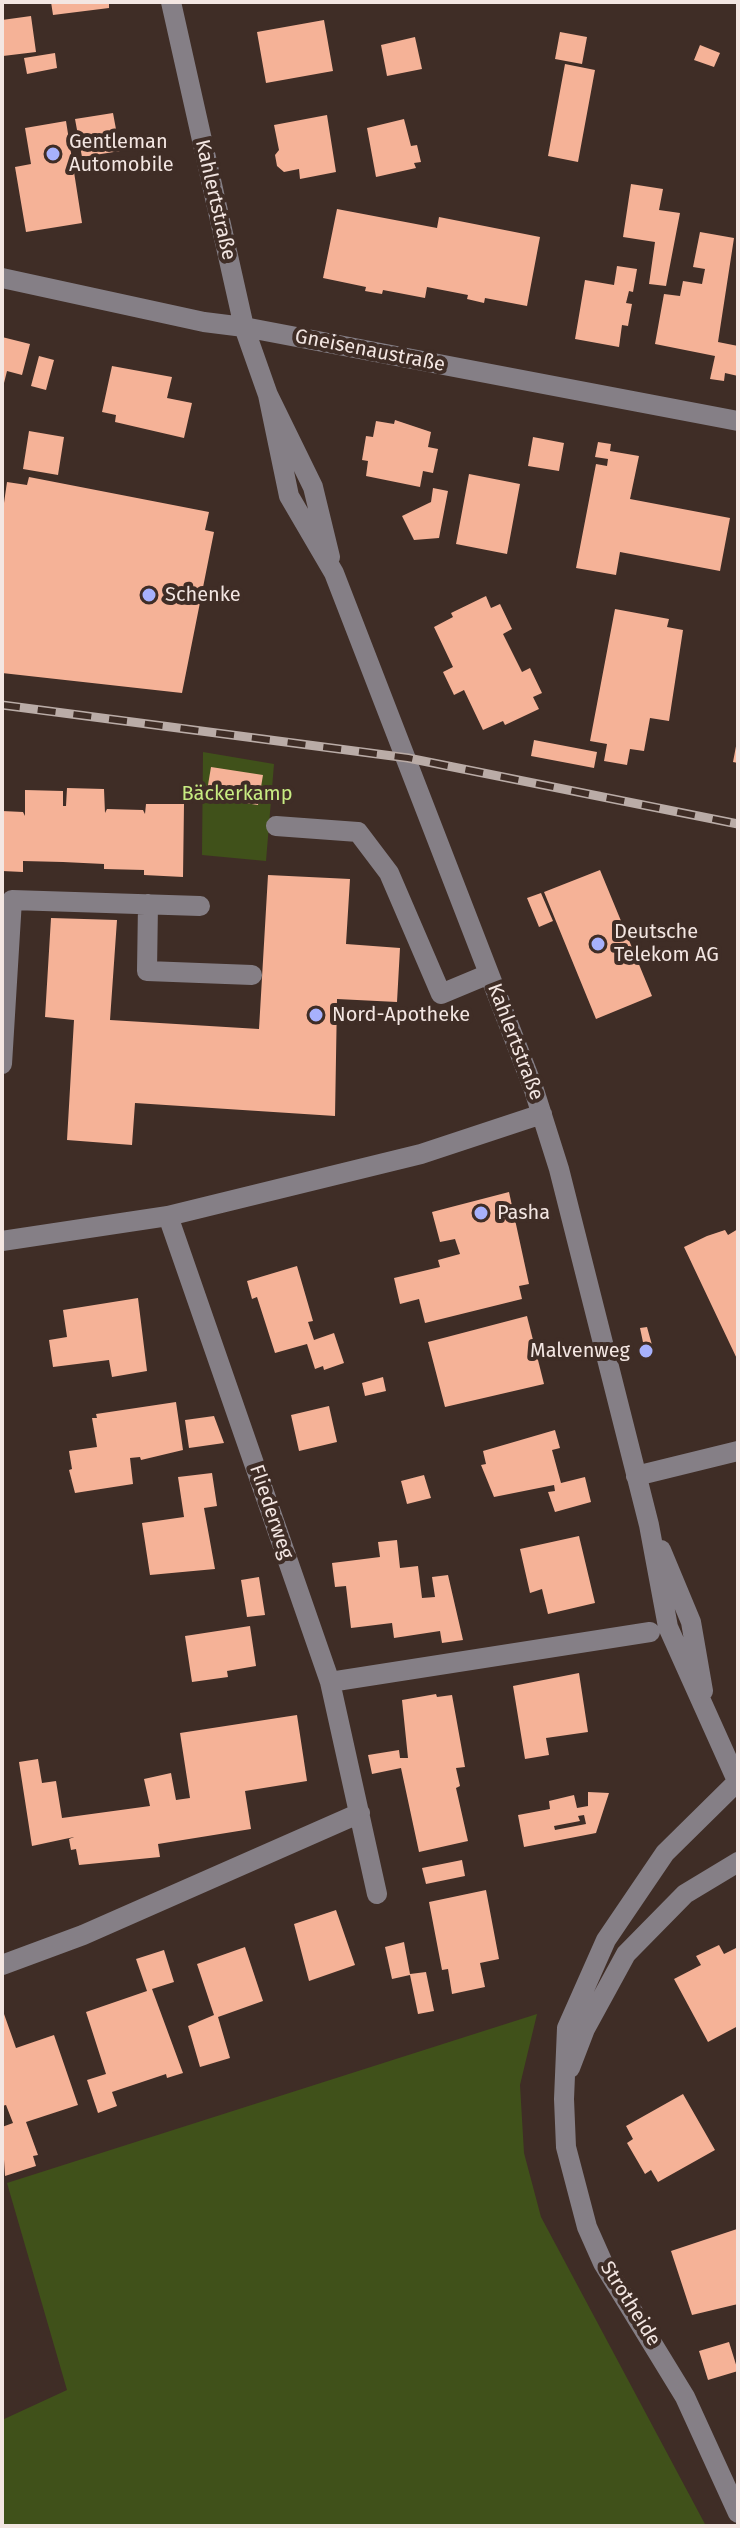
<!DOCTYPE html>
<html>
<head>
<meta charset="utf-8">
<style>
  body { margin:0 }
  #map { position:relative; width:740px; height:2528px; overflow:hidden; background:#3f2d26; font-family:"Fira Sans",sans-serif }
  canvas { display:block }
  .frame { position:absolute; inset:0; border:4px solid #f3e6e2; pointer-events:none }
</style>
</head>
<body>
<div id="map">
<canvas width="740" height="2528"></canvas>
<div class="frame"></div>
</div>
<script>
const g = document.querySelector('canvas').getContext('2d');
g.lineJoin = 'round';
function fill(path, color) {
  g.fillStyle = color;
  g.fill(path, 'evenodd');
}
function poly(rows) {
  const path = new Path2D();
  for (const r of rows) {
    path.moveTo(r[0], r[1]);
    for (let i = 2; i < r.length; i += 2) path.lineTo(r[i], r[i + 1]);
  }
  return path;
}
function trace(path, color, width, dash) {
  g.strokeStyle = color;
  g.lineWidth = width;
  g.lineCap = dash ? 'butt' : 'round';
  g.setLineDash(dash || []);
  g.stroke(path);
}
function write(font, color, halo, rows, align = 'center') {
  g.font = font + ' "Fira Sans",sans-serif';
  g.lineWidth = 8;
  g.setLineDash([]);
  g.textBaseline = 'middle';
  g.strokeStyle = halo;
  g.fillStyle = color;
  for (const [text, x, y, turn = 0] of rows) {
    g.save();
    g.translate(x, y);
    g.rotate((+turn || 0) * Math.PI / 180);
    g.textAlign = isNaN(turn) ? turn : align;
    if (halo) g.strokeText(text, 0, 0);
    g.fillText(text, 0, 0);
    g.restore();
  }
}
fill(poly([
  [203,752,274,764,266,861,202,855],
  [537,2014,520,2085,524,2153,541,2217,706,2526,2,2526,2,2420,67,2390,7,2183]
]), '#40511a');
fill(poly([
  [51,2,109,2,109,8,53,15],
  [31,16,36,52,3,56,2,20],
  [324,20,333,71,266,83,257,32],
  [560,32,587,37,582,64,555,59],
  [415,37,422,69,387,76,381,45],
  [700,45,720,53,714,67,694,60],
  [55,53,57,68,27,74,24,58],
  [565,64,595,70,578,162,548,156],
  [113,113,120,151,82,157,75,119],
  [327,115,336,172,300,179,299,169,284,172,277,166,275,155,279,150,274,125],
  [404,119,411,146,417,145,421,162,414,163,416,168,376,177,367,128],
  [66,121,82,223,26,232,15,167,31,164,25,128],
  [631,184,663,189,659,210,680,213,666,286,649,284,655,242,623,237],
  [337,209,437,228,439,217,540,237,527,306,485,298,484,303,467,299,468,295,427,287,425,298,383,290,382,294,365,291,366,287,323,278],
  [700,232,734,238,718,342,738,346,738,376,725,373,724,381,710,379,715,356,655,344,664,294,680,296,683,281,702,284,705,269,693,267],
  [617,266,637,269,633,292,629,291,626,303,632,304,628,326,622,325,619,347,575,339,585,280,614,285],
  [2,337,30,344,22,375,7,371,3,387],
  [39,356,54,360,46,390,31,386],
  [112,366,172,377,167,398,192,403,184,438,115,422,116,415,102,412],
  [395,420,431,432,428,447,438,449,433,473,423,471,420,487,366,476,368,461,362,460,366,436,373,437,376,421,394,424],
  [29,431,64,437,58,475,23,469],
  [533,437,564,443,559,471,528,466],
  [598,442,611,444,610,451,639,456,630,499,730,518,720,571,620,552,616,575,576,568,596,464,607,466,608,459,595,457],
  [469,474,520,484,507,554,456,544],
  [29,477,209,512,205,530,214,532,182,693,2,673,2,517,7,482,27,485],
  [433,488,448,491,439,538,414,540,402,516,431,502],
  [486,596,491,608,500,604,512,629,503,634,522,672,530,668,542,693,533,697,539,709,505,725,503,721,483,730,464,690,454,695,443,672,453,667,434,627,453,617,451,613],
  [615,609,669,619,667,627,683,630,669,721,650,718,644,751,630,749,627,765,604,761,607,744,590,741],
  [534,740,597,752,594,768,531,756],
  [737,741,738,741,738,763,733,762],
  [211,767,263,775,258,805,206,797],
  [67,788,104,789,105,813,107,809,143,810,145,814,146,804,184,804,183,877,144,875,144,870,104,869,104,864,63,862,23,861,23,872,2,871,2,811,23,812,25,816,25,790,63,791,63,806,66,806],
  [600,870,652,996,596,1019,544,892],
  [268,875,350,879,346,944,400,948,397,1002,337,999,335,1116,135,1103,132,1145,67,1140,74,1020,45,1017,51,918,117,920,110,1020,259,1029],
  [541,893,553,921,539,927,527,898],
  [509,1192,529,1284,519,1286,522,1299,425,1323,419,1299,400,1304,394,1278,440,1267,438,1260,460,1254,455,1239,440,1242,432,1212],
  [738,1229,738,1361,684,1247,707,1236,725,1230,728,1235],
  [297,1266,313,1321,308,1322,314,1340,334,1333,344,1363,324,1370,323,1366,315,1369,307,1344,275,1353,257,1297,252,1299,247,1281],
  [138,1298,147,1371,112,1377,109,1360,53,1367,49,1340,67,1337,63,1310],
  [527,1316,544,1384,445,1407,428,1342],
  [647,1327,652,1345,644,1347,640,1328],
  [383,1377,386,1391,365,1396,362,1383],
  [176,1402,183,1450,141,1460,140,1457,130,1458,133,1484,75,1493,69,1470,72,1469,69,1451,97,1447,92,1418,97,1418,96,1414],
  [329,1406,337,1442,299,1451,291,1415],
  [214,1416,224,1443,189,1448,185,1420],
  [555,1430,560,1448,552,1450,561,1483,585,1477,591,1502,555,1512,548,1492,555,1491,554,1485,494,1497,481,1465,486,1464,483,1451],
  [212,1473,217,1506,204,1508,215,1569,150,1575,142,1523,184,1517,178,1477],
  [424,1475,431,1498,407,1504,401,1481],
  [579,1536,595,1603,548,1614,542,1589,530,1593,520,1549],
  [397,1540,400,1568,418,1566,422,1598,435,1597,432,1577,448,1575,463,1640,442,1643,440,1631,394,1638,392,1623,351,1628,346,1586,335,1587,332,1563,380,1557,378,1542],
  [259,1577,265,1615,247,1617,241,1580],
  [250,1626,256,1666,227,1671,228,1677,192,1682,185,1636],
  [579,1673,588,1732,546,1738,549,1755,525,1759,513,1686],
  [436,1694,437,1697,452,1695,465,1767,456,1768,460,1786,456,1788,468,1841,419,1852,401,1768,372,1774,368,1755,399,1750,400,1758,408,1758,402,1700],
  [297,1715,307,1781,245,1791,251,1829,158,1844,160,1857,79,1865,76,1849,71,1850,69,1839,74,1837,32,1846,19,1762,38,1759,42,1783,56,1781,62,1818,150,1806,144,1779,171,1773,176,1800,190,1798,180,1733],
  [588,1792,609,1793,596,1833,524,1847,518,1815,550,1809,549,1801,574,1795,577,1808,588,1806],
  [584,1815,586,1824,555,1830,554,1826,580,1821,578,1816],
  [462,1860,465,1876,426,1884,422,1868],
  [486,1890,499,1959,480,1963,485,1987,452,1994,448,1969,442,1970,429,1902],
  [336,1910,355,1965,309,1981,294,1924],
  [404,1942,410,1974,426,1972,434,2011,418,2014,410,1975,392,1979,385,1947],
  [719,1945,724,1954,738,1947,738,2026,708,2042,674,1979,701,1965,696,1956],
  [245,1947,263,2001,218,2017,230,2058,200,2067,188,2026,214,2015,197,1964],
  [164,1950,174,1982,152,1989,183,2073,167,2078,166,2074,112,2092,117,2106,98,2113,87,2080,106,2074,86,2012,147,1991,136,1959],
  [4,2014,16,2048,54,2035,78,2105,26,2122,38,2155,33,2156,36,2166,5,2176,2,2127,13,2123,6,2105,2,2106],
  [683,2094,715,2150,658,2182,651,2170,645,2174,627,2143,633,2139,626,2126],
  [737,2229,738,2304,692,2315,671,2251],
  [729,2342,738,2371,708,2380,699,2351]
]), '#f5b297');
trace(poly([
  [171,2,244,327,268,395,313,487,330,557],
  [2,278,204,322,244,327,738,421],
  [268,395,289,496,334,573,534,1090,559,1169,649,1525,668,1627,738,1783],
  [276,826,358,832,389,873,441,994,489,974],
  [148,904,147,971,252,975],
  [2,1064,12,900,200,906],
  [168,1216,330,1682,377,1894],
  [2,1241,168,1216,421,1154,542,1114],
  [636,1476,738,1451],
  [661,1550,691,1622,703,1691],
  [330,1682,650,1632],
  [737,1782,665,1853,606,1940,567,2028,564,2099,566,2147,587,2227,603,2263,685,2397,738,2513],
  [2,1965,83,1935,360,1813],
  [570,2068,585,2029,626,1954,685,1894,738,1862]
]), '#857f86', 20);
const rail = poly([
  [2,705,408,758,738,824]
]);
trace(rail, '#baaca7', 9);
trace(rail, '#3f2d26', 6, [18]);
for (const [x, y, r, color] of [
  [53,154,8,"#a7b1fc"],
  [149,595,8,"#a7b1fc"],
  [598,944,8,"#a7b1fc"],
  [316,1015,8,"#a7b1fc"],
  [481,1213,8,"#a7b1fc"],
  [646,1351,8,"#a7b1fc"]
]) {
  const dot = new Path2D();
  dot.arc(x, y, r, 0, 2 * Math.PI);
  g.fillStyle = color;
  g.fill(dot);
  trace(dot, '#3f2d26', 3);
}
write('20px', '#f3e6e2', '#3f2d26', [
  ["Gentleman",69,142],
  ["Automobile",69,165],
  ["Schenke",165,595],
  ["Deutsche",614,932],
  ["Telekom AG",614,955],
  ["Nord-Apotheke",332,1015],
  ["Pasha",497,1213],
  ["Malvenweg",630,1351,"right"]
], 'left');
write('20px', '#f3e6e2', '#3f2d26', [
  ["Kahlertstraße",215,200,77],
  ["Gneisenaustraße",370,351,11],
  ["Kahlertstraße",515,1042,69],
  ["Fliederweg",271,1512,71],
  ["Strotheide",630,2304,58]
]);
write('20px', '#c8ec82', '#3f2d26', [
  ["Bäckerkamp",237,794]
]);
</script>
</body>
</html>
